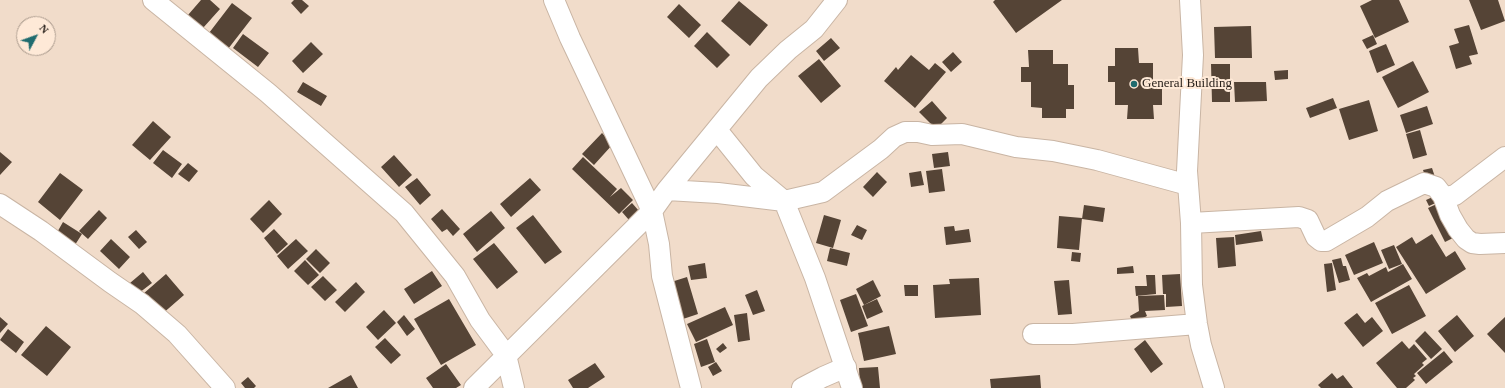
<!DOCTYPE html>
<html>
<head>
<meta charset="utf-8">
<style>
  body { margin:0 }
  #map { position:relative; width:1505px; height:388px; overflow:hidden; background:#f1dcca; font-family:Georgia,serif }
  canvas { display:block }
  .north { position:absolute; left:16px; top:16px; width:40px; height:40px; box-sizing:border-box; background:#fee9d7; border:1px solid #a9998c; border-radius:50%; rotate:49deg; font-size:11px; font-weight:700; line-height:16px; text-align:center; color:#29211b }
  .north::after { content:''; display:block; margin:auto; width:14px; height:18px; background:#206c6f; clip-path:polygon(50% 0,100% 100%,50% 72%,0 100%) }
</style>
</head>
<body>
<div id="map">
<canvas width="1505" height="388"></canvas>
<div class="north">N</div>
</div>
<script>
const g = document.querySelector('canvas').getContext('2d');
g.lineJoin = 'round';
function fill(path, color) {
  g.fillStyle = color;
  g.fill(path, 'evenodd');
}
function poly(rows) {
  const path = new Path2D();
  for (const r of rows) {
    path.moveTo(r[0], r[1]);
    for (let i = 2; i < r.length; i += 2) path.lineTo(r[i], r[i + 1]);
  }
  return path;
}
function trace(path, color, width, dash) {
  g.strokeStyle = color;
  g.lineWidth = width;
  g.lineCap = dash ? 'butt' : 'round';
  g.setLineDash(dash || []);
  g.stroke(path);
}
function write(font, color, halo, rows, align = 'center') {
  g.font = font + ' Georgia,serif';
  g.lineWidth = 4;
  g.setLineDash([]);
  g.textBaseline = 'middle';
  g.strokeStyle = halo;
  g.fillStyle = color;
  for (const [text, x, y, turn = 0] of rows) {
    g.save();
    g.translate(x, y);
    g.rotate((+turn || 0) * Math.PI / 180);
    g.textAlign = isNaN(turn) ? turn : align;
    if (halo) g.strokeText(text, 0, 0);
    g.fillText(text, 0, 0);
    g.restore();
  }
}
fill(poly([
  [201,0,210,0,220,9,203,28,188,15],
  [294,0,302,0,309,6,301,14,291,3],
  [995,0,1062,0,1016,33,993,2],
  [1372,0,1399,0,1409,22,1375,38,1360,6],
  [1469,0,1498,0,1505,21,1481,30],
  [739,1,768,25,750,46,721,21],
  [232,3,252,18,228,49,209,33],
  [679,4,701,25,689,38,667,17],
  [1469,25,1478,54,1469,56,1472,64,1456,69,1449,46,1459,43,1454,29],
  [1251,26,1252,58,1215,58,1214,27],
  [707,32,730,55,717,68,694,46],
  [243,34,269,53,258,67,233,48],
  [1373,35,1377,44,1367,49,1362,40],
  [831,38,840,48,824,61,816,51],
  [311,42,323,54,303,73,292,61],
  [1386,44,1395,65,1377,73,1369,51],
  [1115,48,1138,48,1139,63,1153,63,1153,85,1162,85,1162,105,1153,105,1154,119,1127,119,1128,105,1115,105,1115,82,1108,82,1108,66,1115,66],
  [1028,50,1053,50,1053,64,1068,64,1068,85,1074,85,1074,109,1066,109,1066,118,1042,118,1042,108,1031,107,1031,82,1021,82,1021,67,1029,67],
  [953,52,962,62,951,72,942,62],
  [911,55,929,70,935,63,946,72,915,108,884,81,896,67,898,70],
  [819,59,841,86,821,103,798,76],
  [1413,61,1429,92,1398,108,1382,77],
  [1211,64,1230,64,1230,102,1212,102],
  [1288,70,1288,79,1275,80,1274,71],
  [303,82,327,96,321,106,297,92],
  [1234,82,1266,82,1267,101,1235,102],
  [1333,98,1337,108,1310,118,1306,108],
  [1369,100,1378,131,1349,140,1339,109],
  [932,101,947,118,936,129,919,112],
  [1427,106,1433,124,1406,133,1400,115],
  [153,121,171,137,150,160,132,145],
  [1420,130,1427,155,1413,159,1406,134],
  [602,133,613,144,594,165,582,154],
  [163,150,182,164,172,178,153,163],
  [0,152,12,162,0,175],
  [948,152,950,166,934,168,932,154],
  [394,155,412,175,399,187,381,167],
  [583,157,617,189,610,197,621,188,633,200,619,214,572,169],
  [188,163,198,171,189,182,178,174],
  [1432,168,1435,177,1426,179,1423,170],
  [942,169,945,191,929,193,926,171],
  [921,171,924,185,911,187,909,173],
  [877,172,887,182,873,197,863,187],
  [60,173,83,190,60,220,38,202],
  [417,178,431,195,420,205,405,187],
  [530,178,541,190,511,217,500,204],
  [1437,195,1440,201,1429,206,1426,200],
  [269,200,282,214,263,233,250,219],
  [1441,202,1457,236,1445,242,1428,208],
  [632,203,639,211,629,220,622,212],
  [1084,205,1105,208,1103,222,1082,219],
  [442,209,460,229,453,236,447,229,442,232,431,219],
  [99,210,107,218,88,239,79,231],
  [491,211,505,228,477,252,463,234],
  [533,215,562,252,545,264,516,228],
  [824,215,841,220,833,248,816,243],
  [1059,216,1082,218,1079,250,1057,248],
  [63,222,82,234,73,248,55,236],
  [857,225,867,230,862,240,851,235],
  [954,226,955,231,969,229,971,242,946,245,944,227],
  [274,229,288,244,277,254,264,238],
  [136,230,147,242,139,249,128,237],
  [1261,231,1263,241,1236,245,1235,235],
  [1432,234,1446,257,1455,251,1466,269,1426,294,1396,247,1412,237,1416,244],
  [1234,237,1236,266,1218,268,1216,238],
  [111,239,130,257,119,269,100,251],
  [296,239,308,251,288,269,277,256],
  [1374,242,1383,263,1354,275,1345,255],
  [494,243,518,272,497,289,473,259],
  [1394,245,1402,264,1389,269,1381,250],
  [830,248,850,253,847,266,827,261],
  [316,249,330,263,320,273,306,259],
  [1072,252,1081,253,1080,262,1071,261],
  [1341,258,1343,266,1346,266,1350,280,1339,283,1332,260],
  [305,260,319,275,308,285,294,271],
  [705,263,707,278,691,280,688,266],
  [1332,263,1336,290,1327,292,1324,264],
  [1403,264,1412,279,1371,302,1357,278,1367,273,1369,276,1386,267,1388,272],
  [1133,266,1134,273,1117,274,1117,268],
  [432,271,442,286,414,304,404,289],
  [143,272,152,283,139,293,130,283],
  [166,274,184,295,161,315,143,294],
  [1180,274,1182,306,1166,307,1166,294,1163,294,1162,275],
  [1146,275,1155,275,1156,294,1136,296,1135,286,1147,286],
  [323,276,337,290,325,301,311,287],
  [687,277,698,314,680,320,668,283],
  [979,278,981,315,935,318,933,285,950,284,949,279],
  [873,280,881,296,864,305,856,289],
  [1069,280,1072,314,1058,315,1054,281],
  [356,282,365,292,345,312,335,302],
  [904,285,918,285,918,296,905,296],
  [1409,285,1426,316,1392,334,1375,303],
  [757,290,765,311,753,315,745,295],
  [856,294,868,326,851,332,840,300],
  [1164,295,1165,310,1145,311,1147,316,1133,323,1130,316,1139,311,1138,296],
  [449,299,476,345,441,365,414,319],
  [877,299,883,312,867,319,862,306],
  [725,307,733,325,696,342,687,324],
  [384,310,396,323,378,340,366,327],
  [747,313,750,340,738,342,734,315],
  [1357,313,1365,323,1372,317,1383,331,1363,347,1344,323],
  [404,315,415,329,407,336,397,322],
  [1457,315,1474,336,1455,352,1438,331],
  [0,317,8,324,0,333],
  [1505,317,1505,353,1487,334],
  [46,326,71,347,47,376,21,355],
  [889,326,896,354,864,361,858,333],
  [8,329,24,342,16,353,0,340],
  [1425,331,1442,349,1431,359,1415,341],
  [385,338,401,355,391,364,375,347],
  [707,339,715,362,701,367,694,344],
  [1145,340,1163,364,1151,373,1134,349],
  [1402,341,1409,349,1414,344,1427,359,1422,363,1424,365,1414,374,1416,376,1413,378,1415,380,1406,388,1397,388,1376,363],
  [723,343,727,348,720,353,716,349],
  [1444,351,1453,362,1426,384,1417,373],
  [716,362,722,371,713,376,708,367],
  [595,363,605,377,588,388,573,388,568,380],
  [446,364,461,385,456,388,433,388,426,378],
  [878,367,880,388,860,388,859,368],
  [1332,373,1337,379,1343,375,1353,388,1321,388,1318,385],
  [351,375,358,388,328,388],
  [1040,375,1041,388,991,388,990,379],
  [248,377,256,386,254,388,245,388,241,383]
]), '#554436');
const minor = poly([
  [153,0,268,93,404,213,455,276,480,320,506,355,514,388],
  [554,0,570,38,652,211,659,244,662,276,691,388],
  [1190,0,1193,55,1187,171,1191,223,1192,285,1197,324,1201,345,1214,388],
  [717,130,754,176,784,201,815,278,852,388],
  [667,190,718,193,784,201,823,192,881,149,894,137,905,132,918,132,932,135,962,134,1016,147,1053,151,1097,160,1188,185],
  [1443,196,1450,215,1458,229,1466,239,1472,243,1480,244,1505,243],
  [0,204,41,231,110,282,142,304,177,334,225,388],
  [1191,223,1299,217,1308,220,1316,237,1321,241,1326,241,1367,217,1387,201,1424,183,1436,187,1443,196,1447,197,1455,195,1505,157],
  [1033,334,1073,334,1197,324],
  [474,388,652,211,667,190,759,78,788,50,814,29,837,0],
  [802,388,823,377,846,367]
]);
trace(minor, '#c9b5a4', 22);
trace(minor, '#fff', 20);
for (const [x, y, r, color] of [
  [1134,84,4,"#206c6f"]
]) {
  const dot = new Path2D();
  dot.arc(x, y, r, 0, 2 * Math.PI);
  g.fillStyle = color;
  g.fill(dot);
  trace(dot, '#fee9d7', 1.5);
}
write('13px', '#29211b', '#fee9d7', [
  ["General Building",1142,84]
], 'left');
</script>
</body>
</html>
